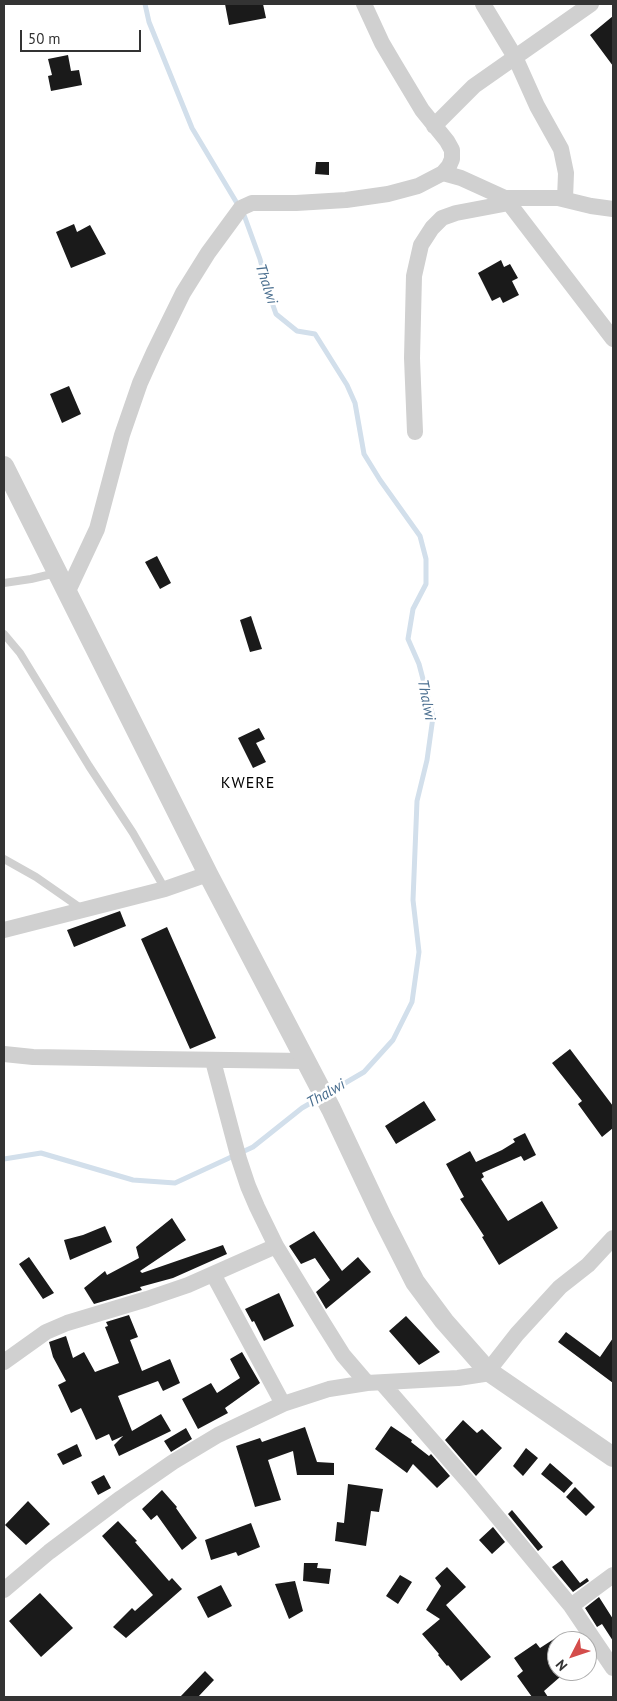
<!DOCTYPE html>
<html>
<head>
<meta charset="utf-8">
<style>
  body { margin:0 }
  #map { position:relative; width:617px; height:1701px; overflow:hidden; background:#fff; font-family:"PT Sans",sans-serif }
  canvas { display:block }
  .frame { position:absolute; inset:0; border:5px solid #333; pointer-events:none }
  .north { position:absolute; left:547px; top:1631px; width:50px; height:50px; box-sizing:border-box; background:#fff; border:1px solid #adadad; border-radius:50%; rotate:229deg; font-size:14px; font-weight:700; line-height:20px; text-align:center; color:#333 }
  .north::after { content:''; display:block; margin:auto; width:18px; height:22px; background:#d44d4b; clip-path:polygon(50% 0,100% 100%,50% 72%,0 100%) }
  .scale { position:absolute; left:20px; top:30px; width:121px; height:22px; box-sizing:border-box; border:2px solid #333; border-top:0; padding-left:6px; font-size:15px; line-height:18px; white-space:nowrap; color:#333; -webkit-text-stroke:4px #fff; paint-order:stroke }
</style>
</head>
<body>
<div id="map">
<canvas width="617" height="1701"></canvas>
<div class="frame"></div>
<div class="north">N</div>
<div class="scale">50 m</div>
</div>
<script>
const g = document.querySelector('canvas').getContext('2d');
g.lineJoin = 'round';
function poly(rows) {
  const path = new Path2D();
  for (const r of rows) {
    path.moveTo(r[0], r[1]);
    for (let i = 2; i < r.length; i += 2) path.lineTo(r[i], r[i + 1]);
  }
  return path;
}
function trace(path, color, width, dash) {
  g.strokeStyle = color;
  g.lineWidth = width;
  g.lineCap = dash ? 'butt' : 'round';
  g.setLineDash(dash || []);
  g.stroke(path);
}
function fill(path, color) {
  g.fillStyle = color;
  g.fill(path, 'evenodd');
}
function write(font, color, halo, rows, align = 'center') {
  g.font = font + ' "PT Sans",sans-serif';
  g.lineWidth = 5;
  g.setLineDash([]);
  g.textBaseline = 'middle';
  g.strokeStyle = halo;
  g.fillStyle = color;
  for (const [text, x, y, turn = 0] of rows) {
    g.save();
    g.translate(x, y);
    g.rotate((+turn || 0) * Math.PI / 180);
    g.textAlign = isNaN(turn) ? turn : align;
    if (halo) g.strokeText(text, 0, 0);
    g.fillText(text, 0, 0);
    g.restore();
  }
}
trace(poly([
  [145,4,149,22,192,128,244,215,260,259,269,294,276,314,297,331,315,334,347,385,355,403,364,454,380,480,420,536,426,559,426,584,413,609,408,639,419,664,433,717,427,760,417,801,413,900,419,952,412,1002,393,1040,364,1072,328,1093],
  [4,1159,41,1153,133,1180,175,1183,253,1147,302,1108,321,1097]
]), '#d2dfeb', 5);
fill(poly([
  [225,4,263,4,266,18,229,25],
  [613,16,613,66,590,35],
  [68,55,71,71,79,70,82,85,51,91,48,76,52,75,48,59],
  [316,162,329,162,329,175,315,174],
  [74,224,77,232,90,225,106,254,71,268,56,232],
  [501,260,504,267,510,264,518,278,512,281,519,295,503,303,500,297,492,301,478,273],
  [69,386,81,414,62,423,50,394],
  [157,556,171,583,160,589,145,562],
  [251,616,262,649,250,652,240,620],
  [259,728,265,739,256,743,266,762,253,768,238,738],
  [120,911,126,926,74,947,67,930],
  [167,927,216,1038,190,1049,141,939],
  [570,1049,613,1106,613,1128,602,1137,578,1104,582,1101,552,1063],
  [424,1101,436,1120,396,1144,385,1126],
  [525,1133,536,1155,524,1161,521,1156,482,1173,484,1177,481,1179,508,1221,542,1201,558,1228,499,1265,482,1237,484,1236,460,1199,464,1197,446,1164,470,1151,476,1162,502,1150,515,1142,513,1139],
  [172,1218,186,1240,140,1271,142,1273,223,1245,227,1254,173,1278,140,1287,142,1290,94,1304,84,1288,105,1271,107,1275,139,1258,136,1247],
  [105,1226,112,1242,70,1260,64,1240,83,1235],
  [314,1231,342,1271,358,1257,371,1272,326,1309,316,1292,330,1280,315,1258,301,1264,289,1246],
  [29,1257,54,1293,43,1299,19,1264],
  [279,1293,294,1326,264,1341,254,1321,252,1322,245,1309],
  [129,1315,138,1337,130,1340,142,1371,170,1359,180,1383,163,1391,158,1381,118,1396,132,1431,161,1414,171,1431,119,1456,114,1445,123,1436,112,1441,109,1434,96,1440,81,1408,71,1413,58,1385,66,1381,53,1357,49,1342,66,1336,73,1358,84,1352,95,1372,119,1363,105,1327,108,1326,106,1322],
  [406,1316,440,1352,419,1365,389,1331],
  [566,1332,600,1357,613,1338,613,1383,558,1342],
  [242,1352,260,1383,225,1408,228,1413,198,1429,182,1399,211,1383,217,1393,240,1378,230,1359],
  [463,1420,477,1433,482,1429,502,1448,476,1476,445,1440],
  [391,1426,412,1440,411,1442,429,1456,431,1454,450,1476,437,1488,413,1464,407,1473,375,1449],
  [305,1427,317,1462,334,1463,334,1475,297,1475,293,1451,268,1460,281,1500,255,1507,236,1446,260,1438,262,1442],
  [186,1428,192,1439,171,1452,164,1441],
  [77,1444,82,1456,63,1465,57,1454],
  [526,1448,538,1458,523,1476,513,1466],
  [550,1463,573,1483,564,1493,541,1474],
  [104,1475,111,1488,98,1495,91,1482],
  [348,1484,383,1489,379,1512,371,1511,366,1546,335,1541,337,1522,344,1523],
  [575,1487,595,1507,586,1516,566,1497],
  [162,1490,177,1507,176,1508,197,1538,182,1550,157,1515,151,1520,142,1509],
  [28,1501,50,1524,26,1545,5,1525],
  [512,1510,543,1547,538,1551,508,1514],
  [118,1521,137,1541,135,1542,169,1581,172,1578,182,1589,126,1638,113,1627,132,1608,135,1611,153,1595,102,1536],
  [251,1523,260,1547,238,1556,236,1552,211,1560,205,1540],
  [493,1527,505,1542,492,1554,479,1540],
  [562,1560,580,1583,587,1578,589,1581,573,1592,552,1567],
  [304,1563,318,1563,317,1568,331,1569,329,1584,303,1581],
  [447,1567,466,1587,446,1605,491,1657,461,1681,448,1665,447,1666,438,1655,439,1654,422,1634,440,1619,426,1610,441,1586,435,1578],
  [400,1575,412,1582,398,1604,386,1596],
  [295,1581,303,1611,289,1619,275,1584],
  [221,1585,232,1606,208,1618,197,1597],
  [40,1593,73,1628,41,1657,9,1621],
  [599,1597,613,1619,613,1641,602,1624,597,1627,585,1608],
  [557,1637,557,1673,560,1677,544,1691,548,1697,532,1697,517,1676,523,1671,514,1658,536,1643,540,1648],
  [205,1671,214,1680,198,1697,180,1697]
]), '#1a1a1a');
trace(poly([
  [4,583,31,579,56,573],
  [4,634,20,653,89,766,133,833,165,889],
  [4,859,36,877,82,909]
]), '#d0d0d0', 8);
trace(poly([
  [483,4,515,57,537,106,561,149,566,173,565,199],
  [434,126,474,86,591,4],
  [443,173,461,178,505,198,558,198,591,206,613,209],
  [505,198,613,339],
  [415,432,412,358,414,276,421,245,432,228,442,218,456,213,509,203],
  [67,593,97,529,122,435,140,383,154,352,183,293,208,253,241,208,252,203,296,203,346,200,388,194,418,186,443,173,449,166,452,159,452,150,447,141,422,110,395,65,382,43,364,4],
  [4,930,165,889,208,874],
  [4,1054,33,1057,154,1059,305,1061],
  [213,1061,239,1159,248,1186,257,1207,276,1246,323,1323,343,1355,367,1383],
  [213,1274,283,1404],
  [4,1362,46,1332,67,1323,147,1299,188,1285,276,1246],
  [382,1383,471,1485,571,1606,613,1668],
  [4,1590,49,1552,121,1498,173,1462,218,1435,283,1404,329,1389,367,1383,458,1378,484,1374,488,1371,517,1334,560,1287,588,1265,613,1238],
  [571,1606,613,1575]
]), '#d0d0d0', 16);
trace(poly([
  [4,466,208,874,331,1109,382,1217,415,1282,444,1321,488,1371,613,1457]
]), '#d0d0d0', 20);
write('italic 15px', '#486d8e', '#fff', [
  ["Thalwi",266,284,72],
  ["Thalwi",426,700,79],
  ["Thalwi",326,1094,-30]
]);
g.letterSpacing = '1px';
write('16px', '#000', '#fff', [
  ["KWERE",248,783]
]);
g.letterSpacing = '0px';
</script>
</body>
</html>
